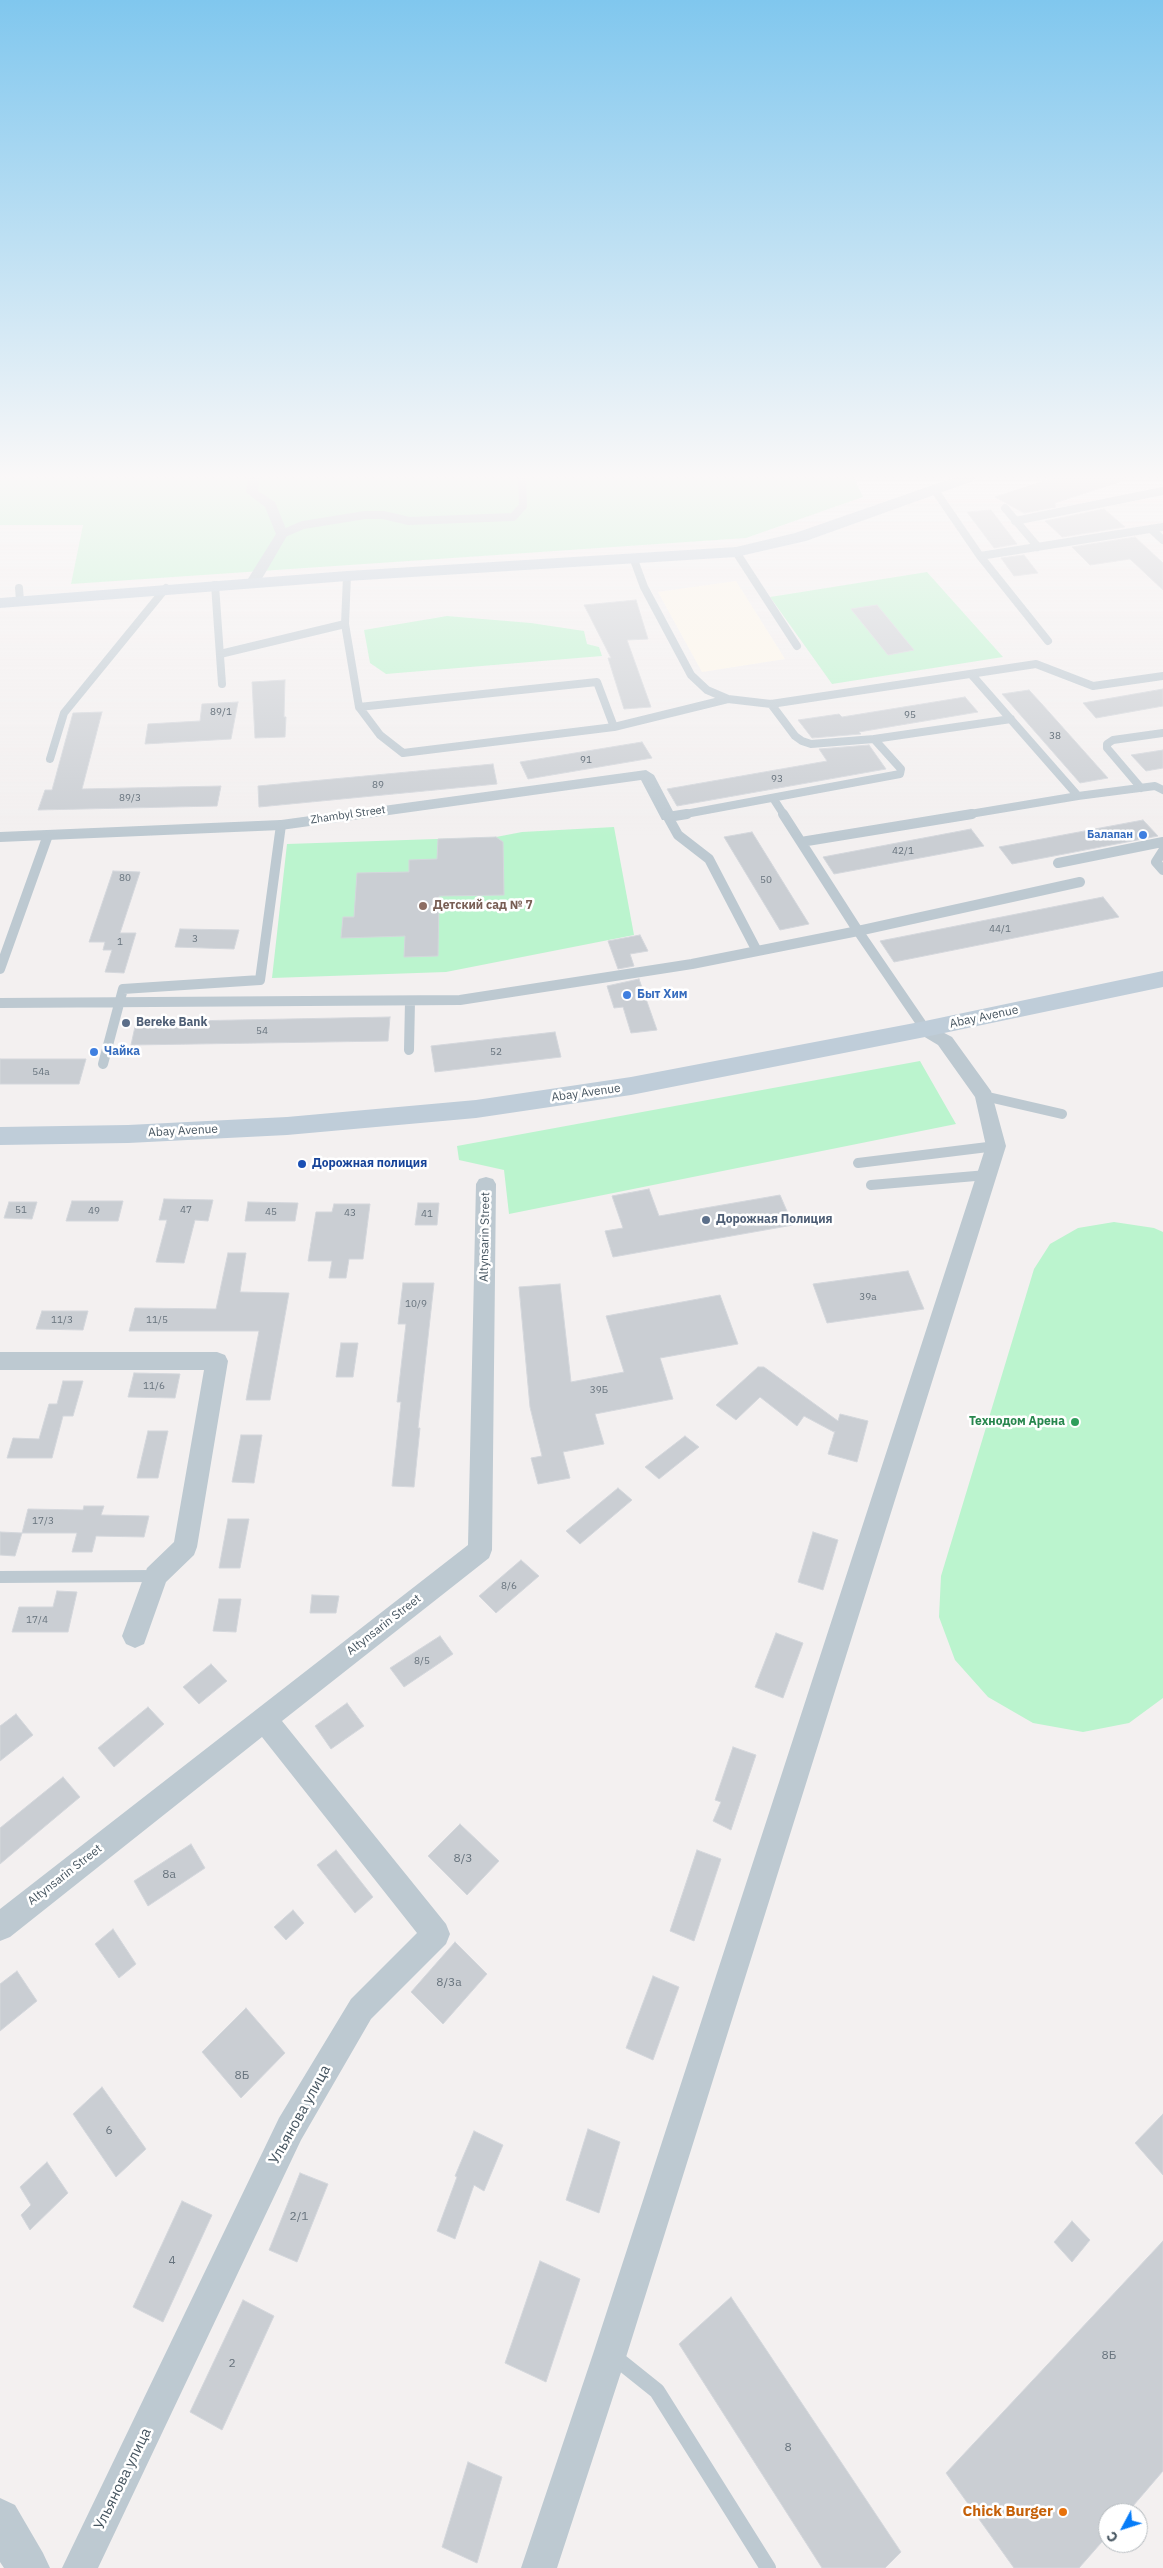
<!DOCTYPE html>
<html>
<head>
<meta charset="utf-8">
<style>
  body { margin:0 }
  #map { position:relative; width:1163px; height:2568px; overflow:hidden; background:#f3f0f0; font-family:"IBM Plex Sans",sans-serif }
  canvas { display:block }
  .north { position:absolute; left:1098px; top:2503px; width:50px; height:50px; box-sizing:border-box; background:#fff; border:1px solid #b5bbbf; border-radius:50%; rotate:230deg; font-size:14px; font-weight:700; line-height:20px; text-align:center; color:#465560 }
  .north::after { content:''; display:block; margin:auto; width:18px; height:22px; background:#067cf8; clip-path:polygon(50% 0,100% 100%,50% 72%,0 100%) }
</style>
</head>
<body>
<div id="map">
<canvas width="1163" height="2568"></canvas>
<div class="north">С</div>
</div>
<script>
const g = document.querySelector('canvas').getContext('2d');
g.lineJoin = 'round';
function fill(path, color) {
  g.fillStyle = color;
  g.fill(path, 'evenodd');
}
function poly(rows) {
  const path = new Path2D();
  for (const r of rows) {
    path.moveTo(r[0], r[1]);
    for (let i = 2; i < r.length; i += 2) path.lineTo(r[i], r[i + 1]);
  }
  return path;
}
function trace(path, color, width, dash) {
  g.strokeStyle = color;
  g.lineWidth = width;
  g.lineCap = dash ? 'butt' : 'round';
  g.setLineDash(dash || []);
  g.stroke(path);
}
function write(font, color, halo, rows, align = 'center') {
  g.font = font + ' "IBM Plex Sans",sans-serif';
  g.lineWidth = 5;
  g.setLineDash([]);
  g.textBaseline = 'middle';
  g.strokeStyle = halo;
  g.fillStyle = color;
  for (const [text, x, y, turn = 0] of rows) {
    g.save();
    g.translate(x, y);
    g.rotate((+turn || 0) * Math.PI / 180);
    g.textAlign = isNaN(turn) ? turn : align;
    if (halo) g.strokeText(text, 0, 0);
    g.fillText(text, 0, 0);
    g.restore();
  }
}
fill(poly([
  [736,581,785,659,702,672,658,592]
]), '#fef7e9');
fill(poly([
  [0,478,854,478,863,497,746,538,71,584,83,525,0,525],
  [927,572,1003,657,832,684,770,597],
  [447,616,531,623,584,631,587,644,599,647,602,656,386,674,370,663,364,630],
  [614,827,634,935,446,972,272,978,287,844,496,837,522,832],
  [920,1061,956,1124,509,1214,504,1170,459,1160,457,1146],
  [1114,1222,1154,1228,1163,1232,1163,1698,1129,1723,1083,1732,1033,1723,988,1697,955,1660,939,1617,941,1576,1034,1269,1050,1244,1078,1228]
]), '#bbf4ce');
const building = poly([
  [1054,478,1122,478,1122,481,1055,503,1056,507,1024,513,995,497,1054,478],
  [1104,509,1125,527,1062,537,1045,521,1104,509],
  [991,510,1017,544,994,548,967,512,991,510],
  [1135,537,1163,563,1163,590,1130,559,1090,565,1072,547,1135,537],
  [1024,555,1038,573,1014,576,1001,558,1024,555],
  [636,600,648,639,627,640,651,707,624,709,608,658,611,658,584,605,636,600],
  [877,605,914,650,888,655,851,609,877,605],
  [285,680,284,717,286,717,285,737,255,738,252,682,285,680],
  [1163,689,1163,706,1096,718,1083,703,1163,689],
  [1029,690,1041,703,1108,778,1080,783,1002,694,1029,690],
  [965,697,978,712,859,732,861,734,812,738,798,720,839,714,842,717,965,697],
  [238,702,231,739,145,744,148,724,200,721,202,704,238,702],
  [102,712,82,789,221,786,217,806,38,810,45,790,52,790,73,713,102,712],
  [642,742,652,758,528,779,520,762,642,742],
  [869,745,886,769,677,806,667,789,827,761,819,749,869,745],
  [1163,750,1163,768,1146,771,1131,755,1163,750],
  [493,764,497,784,259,807,258,786,493,764],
  [1143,820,1158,836,1012,864,999,847,1143,820],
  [971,829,984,846,834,874,823,857,971,829],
  [752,832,809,924,780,930,724,837,752,832],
  [496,837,503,842,504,895,439,896,438,956,404,957,405,936,341,938,343,917,354,917,357,873,409,872,409,860,437,859,438,839,496,837],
  [113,871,140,872,120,933,136,933,124,973,105,972,112,950,103,950,105,942,89,942,113,871],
  [1103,897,1119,917,894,962,880,941,1103,897],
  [180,929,239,930,234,949,175,947,180,929],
  [640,935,648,951,630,954,634,966,618,969,608,941,640,935],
  [639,979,657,1030,631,1033,623,1007,614,1008,607,986,639,979],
  [390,1017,388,1041,131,1045,136,1022,390,1017],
  [555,1032,561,1057,435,1072,431,1046,555,1032],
  [0,1059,86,1059,79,1084,0,1084,0,1059],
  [649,1189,659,1216,780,1195,793,1225,613,1257,605,1231,623,1228,612,1196,649,1189],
  [164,1199,213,1200,208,1221,195,1220,184,1263,156,1262,167,1220,159,1220,164,1199],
  [72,1201,123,1201,118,1221,66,1221,72,1201],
  [9,1202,37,1202,32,1219,4,1218,9,1202],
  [248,1202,298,1203,295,1221,245,1221,248,1202],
  [418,1203,439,1203,437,1225,415,1225,418,1203],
  [334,1204,370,1204,363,1259,349,1259,346,1278,329,1278,332,1261,308,1261,316,1212,332,1212,334,1204],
  [228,1253,246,1253,240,1292,289,1293,270,1400,246,1400,259,1331,129,1331,135,1308,216,1309,228,1253],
  [908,1271,924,1309,827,1323,813,1284,908,1271],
  [403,1283,434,1283,418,1428,420,1428,414,1487,392,1486,401,1402,397,1402,406,1324,398,1324,403,1283],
  [560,1284,571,1382,624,1372,606,1316,720,1295,738,1344,660,1358,673,1399,595,1414,604,1444,563,1452,570,1478,538,1484,531,1458,542,1456,530,1407,519,1287,560,1284],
  [42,1311,88,1311,83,1330,36,1329,42,1311],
  [341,1343,358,1343,353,1377,336,1377,341,1343],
  [758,1367,764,1367,838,1421,840,1414,868,1421,857,1462,828,1454,835,1431,834,1432,804,1416,797,1426,760,1397,736,1420,716,1405,758,1367],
  [134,1373,180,1374,175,1398,128,1397,134,1373],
  [63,1381,83,1381,73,1416,63,1416,52,1458,7,1458,13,1438,39,1439,49,1404,57,1404,63,1381],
  [148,1431,168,1431,158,1478,137,1478,148,1431],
  [241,1435,262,1435,254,1483,232,1482,241,1435],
  [685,1436,699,1447,659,1479,645,1467,685,1436],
  [618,1488,632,1500,580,1544,566,1531,618,1488],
  [84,1506,104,1506,101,1515,149,1516,144,1537,96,1536,92,1552,72,1552,77,1533,22,1533,28,1509,83,1510,84,1506],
  [228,1519,249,1519,240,1568,219,1568,228,1519],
  [0,1532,22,1533,15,1556,0,1555,0,1532],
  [813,1532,838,1540,823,1590,798,1582,813,1532],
  [521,1560,539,1576,496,1613,479,1596,521,1560],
  [57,1591,77,1592,68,1632,12,1632,19,1607,53,1607,57,1591],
  [312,1595,339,1596,336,1613,310,1613,312,1595],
  [219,1599,241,1599,236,1632,213,1631,219,1599],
  [776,1633,803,1643,783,1698,755,1687,776,1633],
  [440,1636,453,1654,404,1687,390,1668,440,1636],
  [211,1664,227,1681,199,1704,183,1687,211,1664],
  [347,1703,364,1726,331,1749,315,1726,347,1703],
  [148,1707,164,1724,114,1767,98,1748,148,1707],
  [16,1714,33,1735,0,1761,0,1726,16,1714],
  [733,1747,756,1755,731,1830,713,1821,721,1802,715,1800,733,1747],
  [63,1777,80,1797,0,1864,0,1828,63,1777],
  [460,1824,499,1861,467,1895,428,1856,460,1824],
  [191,1844,205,1868,148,1906,134,1881,191,1844],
  [336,1850,373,1897,355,1913,317,1865,336,1850],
  [697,1850,721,1859,694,1941,670,1931,697,1850],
  [293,1910,304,1923,286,1940,274,1927,293,1910],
  [113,1929,136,1964,119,1978,95,1944,113,1929],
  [455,1942,487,1974,443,2024,411,1992,455,1942],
  [17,1971,37,2001,0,2031,0,1984,17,1971],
  [653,1976,679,1987,653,2060,626,2048,653,1976],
  [246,2008,285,2053,241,2098,202,2052,246,2008],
  [102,2087,146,2149,116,2177,73,2114,102,2087],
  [1163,2114,1163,2175,1135,2143,1163,2114],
  [588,2129,620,2142,599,2213,566,2200,588,2129],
  [474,2131,503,2145,484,2191,474,2185,455,2239,437,2231,457,2177,455,2176,474,2131],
  [47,2162,68,2193,30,2230,21,2215,31,2205,20,2187,47,2162],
  [300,2173,328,2184,297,2262,269,2250,300,2173],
  [182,2201,212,2215,163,2322,133,2307,182,2201],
  [1072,2221,1090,2240,1072,2262,1054,2242,1072,2221],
  [1163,2241,1163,2471,1127,2513,1108,2513,1108,2535,1079,2568,1014,2568,946,2473,1163,2241],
  [540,2261,580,2279,546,2382,505,2363,540,2261],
  [731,2297,901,2552,885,2568,822,2568,679,2344,731,2297],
  [243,2300,274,2316,222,2430,190,2412,243,2300],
  [468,2462,502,2477,477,2563,442,2547,468,2462]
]);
fill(building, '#caced3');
trace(building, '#d4d7dc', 1);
trace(poly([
  [934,489,980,556,1163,527],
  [1005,508,1038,547],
  [1015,521,1163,491],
  [1151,529,1163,540],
  [282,534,303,525,365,515,383,515,409,521,513,517,523,506,522,478],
  [736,552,797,646],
  [980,556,1048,641],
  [634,560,644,587,691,675,707,690,728,699,771,704,1036,664,1093,686,1163,676],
  [347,576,345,624,359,707,380,735,403,753,614,727,728,699],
  [215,585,222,684],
  [19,588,20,601],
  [220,654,345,624],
  [971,674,1078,796,1155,786,1163,790],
  [359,707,597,682,614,727],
  [874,739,1011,719],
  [50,759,64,713,166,588],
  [1141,788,1107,748,1107,744,1113,740,1163,733],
  [773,798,784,815],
  [680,815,900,774,901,769,874,739,811,744,802,741,795,736,771,704],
  [964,815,1078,796]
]), '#bdc9d1', 8);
trace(poly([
  [687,814,668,817,678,835,709,859,757,951],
  [783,814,858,931,925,1029],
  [801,842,972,814],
  [1163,851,1156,862,1163,870],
  [1058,863,1163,842],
  [0,969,48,835],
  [0,1003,460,1000,692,964,858,931,1080,882],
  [409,1050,410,1001],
  [103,1064,123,989,260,980,281,825],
  [984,1096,1062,1114],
  [858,1163,996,1146],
  [871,1185,987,1175]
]), '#bdc9d1', 10);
trace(poly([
  [0,1577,156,1576]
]), '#bdc9d1', 12);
trace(poly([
  [612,2355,657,2391,768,2568]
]), '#bdc9d1', 16);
fill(poly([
  [248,478,260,478,258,491,275,502,288,534,260,582,253,586,246,582,276,534,265,507,246,492,248,478],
  [646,770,654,775,676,817,674,820,662,820,641,780,281,830,0,842,0,832,281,820,646,770],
  [925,1023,952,1037,991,1091,1006,1146,627,2354,557,2568,521,2568,593,2354,986,1146,975,1097,938,1045,918,1033,916,1029,918,1025,925,1023],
  [486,1177,493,1179,496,1184,492,1550,489,1558,282,1721,446,1924,450,1934,446,1944,371,2019,301,2140,98,2568,62,2568,279,2118,351,1999,417,1933,262,1737,10,1937,0,1941,0,1909,468,1545,476,1184,479,1179,486,1177],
  [0,1352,217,1352,225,1355,228,1361,197,1547,194,1555,166,1582,144,1644,135,1648,126,1644,122,1636,147,1568,174,1542,204,1370,0,1370,0,1352]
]), '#bdc9d1');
fill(poly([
  [0,2498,15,2505,43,2553,50,2568,4,2568,0,2562,0,2498]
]), '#bdc9d1');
fill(poly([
  [953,478,975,478,973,481,806,541,736,557,347,581,0,608,0,598,347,571,736,547,795,533,953,478],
  [1163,971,1163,987,925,1037,631,1095,476,1118,287,1135,128,1143,0,1145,0,1127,128,1125,287,1117,476,1100,631,1077,925,1021,1163,971]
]), '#bfcdd9');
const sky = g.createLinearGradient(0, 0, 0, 837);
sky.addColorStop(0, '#80c7ee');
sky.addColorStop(0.57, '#faf8f8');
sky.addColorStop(1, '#faf8f800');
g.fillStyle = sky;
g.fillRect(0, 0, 1163, 837);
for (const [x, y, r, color] of [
  [1143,835,5,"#3f7fe0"],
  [423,906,5,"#8d6e63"],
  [627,995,5,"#3f7fe0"],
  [126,1023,5,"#5c6f8a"],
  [94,1052,5,"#3f7fe0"],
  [302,1164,5,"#1a4fb4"],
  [706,1220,5,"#5c6f8a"],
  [1075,1422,5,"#2e9e5b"],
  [1063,2512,5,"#e8710a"]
]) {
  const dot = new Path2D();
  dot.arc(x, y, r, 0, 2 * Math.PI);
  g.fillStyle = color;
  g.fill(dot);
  trace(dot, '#fff', 2);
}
write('10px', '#67737d', null, [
  ["89/1",221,712],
  ["95",910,715],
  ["38",1055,736],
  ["91",586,760],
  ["93",777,779],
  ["89",378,785],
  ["89/3",130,798],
  ["42/1",903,851],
  ["80",125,878],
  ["50",766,880],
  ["44/1",1000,929],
  ["3",195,939],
  ["1",120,942],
  ["54",262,1031],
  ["52",496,1052],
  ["54а",41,1072],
  ["51",21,1210],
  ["47",186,1210],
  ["49",94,1211],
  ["45",271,1212],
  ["43",350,1213],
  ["41",427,1214],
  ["39а",868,1297],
  ["10/9",416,1304],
  ["11/3",62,1320],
  ["11/5",157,1320],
  ["11/6",154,1386],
  ["39Б",599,1390],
  ["17/3",43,1521],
  ["8/6",509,1586],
  ["17/4",37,1620],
  ["8/5",422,1661]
]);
write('11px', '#465560', '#fff', [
  ["Zhambyl Street",348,815,-8]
]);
write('bold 11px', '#366cbe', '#fff', [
  ["Балапан",1133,835]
], 'right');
write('bold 12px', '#785e54', '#fff', [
  ["Детский сад № 7",433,906]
], 'left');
write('bold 12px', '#366cbe', '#fff', [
  ["Быт Хим",637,995],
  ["Чайка",104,1052]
], 'left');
write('12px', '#465560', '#fff', [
  ["Abay Avenue",984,1017,-12],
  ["Abay Avenue",586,1093,-8],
  ["Abay Avenue",183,1131,-3],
  ["Altynsarin Street",485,1237,-89],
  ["Altynsarin Street",384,1625,-38],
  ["Altynsarin Street",65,1875,-38]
]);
write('bold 12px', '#4e5e75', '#fff', [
  ["Bereke Bank",136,1023],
  ["Дорожная Полиция",716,1220]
], 'left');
write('bold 12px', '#164399', '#fff', [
  ["Дорожная полиция",312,1164]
], 'left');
write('bold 12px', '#27864d', '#fff', [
  ["Технодом Арена",1065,1422]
], 'right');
write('12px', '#67737d', null, [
  ["8/3",463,1859],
  ["8а",169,1875],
  ["8/3а",449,1983],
  ["8Б",242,2076],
  ["6",109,2131],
  ["2/1",299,2217],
  ["4",172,2261],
  ["8Б",1109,2356],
  ["2",232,2364],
  ["8",788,2448]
]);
write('15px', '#465560', '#fff', [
  ["Ульянова улица",300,2115,-61],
  ["Ульянова улица",123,2479,-64]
]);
write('bold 15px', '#c56008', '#fff', [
  ["Chick Burger",1053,2512]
], 'right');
</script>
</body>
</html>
